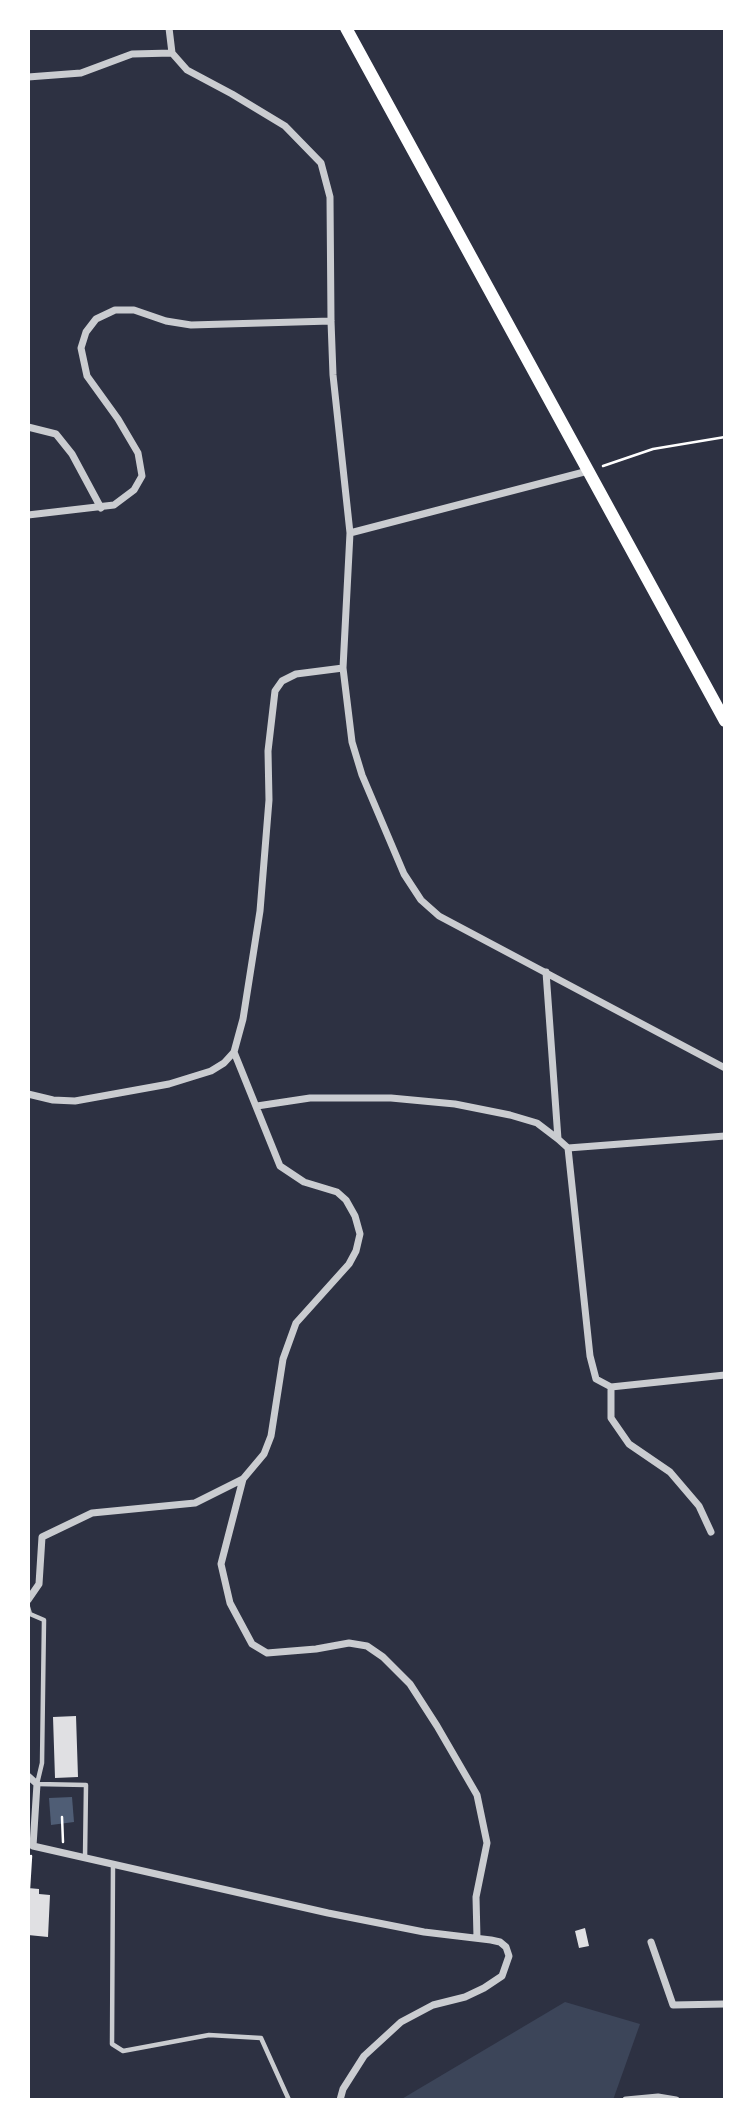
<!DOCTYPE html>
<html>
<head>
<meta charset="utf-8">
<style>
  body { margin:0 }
  #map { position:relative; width:753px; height:2128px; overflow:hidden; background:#2d3142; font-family:"Roboto Condensed",sans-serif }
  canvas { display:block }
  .frame { position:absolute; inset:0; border:30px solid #fff; pointer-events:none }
</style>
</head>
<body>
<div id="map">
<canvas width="753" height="2128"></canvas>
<div class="frame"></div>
</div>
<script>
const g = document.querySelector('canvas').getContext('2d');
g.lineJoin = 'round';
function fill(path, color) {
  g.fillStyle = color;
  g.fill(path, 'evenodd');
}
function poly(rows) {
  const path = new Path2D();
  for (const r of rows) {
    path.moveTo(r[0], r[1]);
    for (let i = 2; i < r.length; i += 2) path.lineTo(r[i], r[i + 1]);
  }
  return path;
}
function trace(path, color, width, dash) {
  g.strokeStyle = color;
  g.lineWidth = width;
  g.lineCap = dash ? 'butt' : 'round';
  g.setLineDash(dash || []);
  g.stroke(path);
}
fill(poly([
  [565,2002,640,2024,613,2100,400,2100]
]), '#3c4559');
fill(poly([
  [72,1797,74,1822,51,1825,49,1798]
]), '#4f5d75');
fill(poly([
  [76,1716,78,1777,55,1778,53,1717],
  [28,1888,39,1889,39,1894,50,1895,48,1937,28,1935],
  [585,1928,589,1946,579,1948,575,1931]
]), '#e0e0e3');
trace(poly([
  [603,466,653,449,725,437],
  [62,1817,63,1842],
  [29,1888,31,1856]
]), '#fff', 2.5);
trace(poly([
  [28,1607,30,1614,44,1620,42,1763,37,1784,86,1785,85,1858],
  [113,1864,112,2044,123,2051,209,2035,261,2038,289,2100]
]), '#caccd0', 4.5);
trace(poly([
  [169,28,172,53,187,70,232,94,285,126,321,163,330,197,331,321,333,375,350,533,343,668,352,742,362,775,404,874,421,900,439,916,725,1068],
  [28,77,81,73,132,54,172,53],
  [28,427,56,434,72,454,101,508],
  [28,515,114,505,134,490,142,476,138,453,118,419,87,376,81,348,86,332,96,319,115,310,134,310,166,321,191,325,331,321],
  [350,533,588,471],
  [546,972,558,1139,568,1148],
  [28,1094,53,1100,75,1101,169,1084,211,1071,224,1063,234,1052,243,1019,260,911,269,800,268,751,275,691,282,681,296,674,343,668],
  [257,1106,310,1098,391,1098,455,1104,510,1115,537,1123,558,1139],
  [611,1387,596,1379,590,1356,568,1148,725,1136],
  [243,1479,221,1564,230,1603,252,1644,267,1653,316,1649,349,1643,367,1646,383,1657,410,1684,437,1726,477,1795,487,1843,476,1897,477,1938],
  [711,1532,699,1506,670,1472,629,1444,611,1418,611,1387,725,1375],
  [28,1600,39,1584,42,1537,92,1513,195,1503,243,1479,264,1454,271,1436,283,1359,296,1323,349,1264,356,1251,360,1234,355,1216,346,1200,337,1192,304,1182,280,1166,234,1052],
  [28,1776,37,1784,33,1846,328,1913,424,1932,491,1940,500,1942,506,1947,509,1956,502,1976,484,1988,465,1997,433,2005,401,2022,364,2056,343,2089,340,2100],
  [651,1942,673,2005,725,2004],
  [626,2100,658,2097,676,2100]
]), '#caccd0', 7);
trace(poly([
  [346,28,725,721]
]), '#fff', 12);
</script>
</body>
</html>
